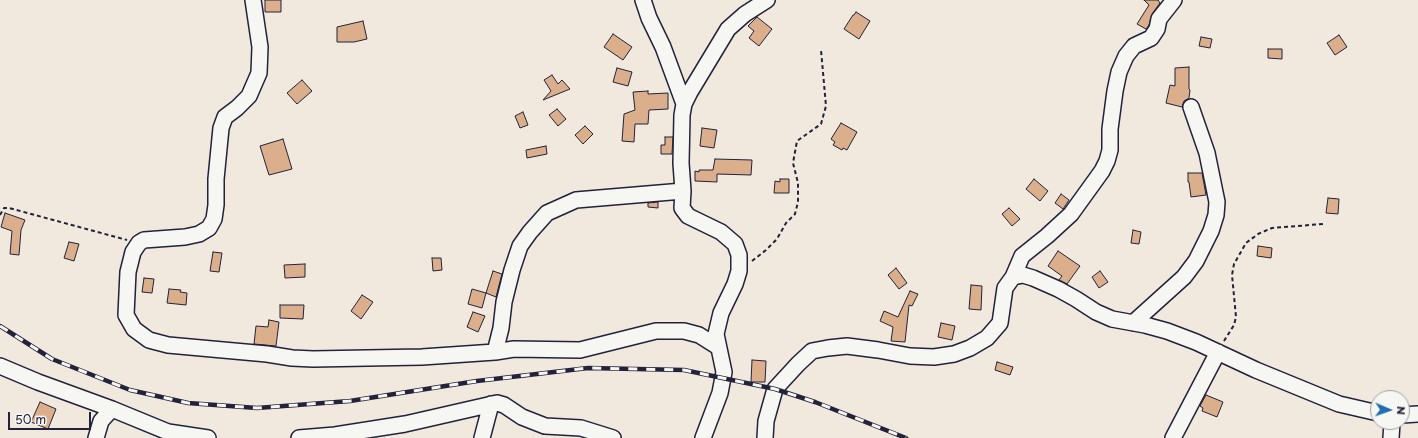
<!DOCTYPE html>
<html>
<head>
<meta charset="utf-8">
<style>
  body { margin:0 }
  #map { position:relative; width:1418px; height:438px; overflow:hidden; background:#f1e8de; font-family:"Playpen Sans",sans-serif }
  canvas { display:block }
  .north { position:absolute; left:1370px; top:390px; width:40px; height:40px; box-sizing:border-box; background:#f6f6f2; border:1px solid #a1a1a9; border-radius:50%; rotate:92deg; font-size:11px; font-weight:700; line-height:16px; text-align:center; color:#22223b }
  .north::after { content:''; display:block; margin:auto; width:14px; height:18px; background:#1f6fb2; clip-path:polygon(50% 0,100% 100%,50% 72%,0 100%) }
  .scale { position:absolute; left:8px; top:412px; width:83px; height:18px; box-sizing:border-box; border:2px solid #22223b; border-top:0; padding-left:5px; font-size:12px; line-height:14px; white-space:nowrap; color:#22223b; -webkit-text-stroke:3px #f6f6f2; paint-order:stroke }
</style>
</head>
<body>
<div id="map">
<canvas width="1418" height="438"></canvas>
<div class="north">N</div>
<div class="scale">50 m</div>
</div>
<script>
const g = document.querySelector('canvas').getContext('2d');
g.lineJoin = 'round';
function fill(path, color) {
  g.fillStyle = color;
  g.fill(path, 'evenodd');
}
function poly(rows) {
  const path = new Path2D();
  for (const r of rows) {
    path.moveTo(r[0], r[1]);
    for (let i = 2; i < r.length; i += 2) path.lineTo(r[i], r[i + 1]);
  }
  return path;
}
function trace(path, color, width, dash) {
  g.strokeStyle = color;
  g.lineWidth = width;
  g.lineCap = dash ? 'butt' : 'round';
  g.setLineDash(dash || []);
  g.stroke(path);
}
const building = poly([
  [265,0,281,0,281,12,265,12,265,0],
  [1144,0,1158,0,1160,3,1152,14,1149,25,1146,29,1137,24,1149,5,1144,0],
  [856,12,870,21,859,39,844,29,853,15,854,15,856,12],
  [757,17,772,29,759,46,749,38,754,31,748,26,757,17],
  [363,21,367,39,354,42,337,42,337,27,363,21],
  [613,34,632,47,623,60,604,47,613,34],
  [1339,35,1347,47,1335,55,1327,43,1339,35],
  [1201,37,1212,39,1210,48,1199,46,1201,37],
  [1268,49,1282,49,1282,59,1268,58,1268,49],
  [1189,67,1189,89,1190,90,1189,98,1184,101,1182,107,1166,103,1170,85,1175,86,1175,68,1189,67],
  [617,68,632,72,628,86,613,82,617,68],
  [552,75,558,84,562,80,570,89,543,100,551,91,544,80,552,75],
  [302,80,312,91,297,104,287,93,302,80],
  [648,91,648,94,668,93,668,109,649,110,648,124,635,124,634,142,622,141,624,114,635,110,633,92,648,91],
  [557,109,566,119,558,126,549,115,557,109],
  [523,112,528,125,520,128,515,116,523,112],
  [841,123,857,132,847,150,843,148,842,150,833,145,835,142,831,139,841,123],
  [585,126,593,134,583,144,575,135,585,126],
  [702,128,717,130,714,148,700,146,702,128],
  [665,137,673,137,672,154,661,154,661,145,665,145,665,137],
  [283,139,292,169,269,175,260,146,283,139],
  [546,146,547,154,527,158,526,150,546,146],
  [715,159,752,160,751,175,717,174,717,182,695,181,695,171,699,172,699,170,713,170,715,159],
  [1188,173,1202,173,1206,195,1191,197,1189,182,1188,182,1188,173],
  [780,179,789,179,789,193,774,193,775,181,780,182,780,179],
  [1034,179,1048,191,1040,201,1026,189,1034,179],
  [1061,194,1069,200,1063,209,1055,203,1061,194],
  [1328,198,1339,199,1338,214,1326,213,1328,198],
  [658,202,658,208,648,207,648,203,658,202],
  [1009,208,1020,219,1012,226,1002,214,1009,208],
  [5,213,25,220,21,230,19,255,10,254,12,231,1,227,5,213],
  [1133,230,1141,232,1139,244,1131,243,1133,230],
  [69,242,79,244,74,261,64,258,69,242],
  [1258,246,1272,248,1271,258,1257,256,1258,246],
  [1058,251,1080,266,1067,284,1059,280,1062,276,1048,266,1058,251],
  [213,252,222,253,219,272,210,271,213,252],
  [432,258,441,258,442,270,433,271,432,258],
  [305,264,305,277,285,278,284,265,305,264],
  [896,268,907,283,899,289,888,275,896,268],
  [493,271,502,274,496,297,486,293,482,308,468,304,472,289,486,293,493,271],
  [1100,271,1108,282,1099,288,1092,277,1100,271],
  [144,278,154,279,152,293,142,292,144,278],
  [971,285,982,286,981,310,969,309,971,285],
  [169,289,181,290,180,292,187,293,186,305,167,303,169,289],
  [910,291,918,294,912,306,909,305,905,342,891,341,893,327,880,321,884,311,898,317,910,291],
  [362,295,373,302,361,319,351,311,362,295],
  [280,305,304,305,303,319,280,318,280,305],
  [473,312,485,316,478,332,467,327,473,312],
  [269,320,279,322,276,346,254,344,256,326,268,327,269,320],
  [941,323,955,326,952,340,938,337,941,323],
  [752,360,766,361,765,382,751,382,752,360],
  [997,362,1013,367,1010,375,995,370,997,362],
  [1206,395,1223,402,1217,417,1202,411,1203,408,1200,406,1206,395],
  [40,402,56,409,48,429,31,422,40,402]
]);
fill(building, '#dbaf8c');
trace(building, '#22223b', 1);
const minor = poly([
  [253,0,260,47,259,73,249,96,237,108,225,117,221,128,216,179,216,205,214,219,209,228,199,234,185,237,144,240,139,243,133,252,128,272,126,315,134,329,149,340,168,345,267,354,292,358,313,359,422,357,495,352,514,349,580,350,656,331,684,331,699,335,718,347],
  [643,0,649,18,663,47,684,104],
  [1013,277,1022,256,1047,236,1071,214,1102,171,1107,161,1110,150,1110,129,1115,91,1119,72,1126,56,1134,46,1151,38,1157,29,1159,19,1174,0],
  [1133,323,1184,277,1196,261,1211,231,1216,215,1217,202,1207,153,1191,107],
  [495,352,501,328,504,302,512,270,520,246,530,232,547,213,576,200,683,191],
  [0,366,38,382,112,409,168,432,208,438],
  [1402,415,1418,414],
  [96,438,101,421,112,409],
  [299,438,335,435,405,424,497,403,504,405,522,417,545,426,581,428,613,438],
  [482,438,491,404],
  [703,438,720,393,724,372,716,334,721,313,735,284,739,271,739,255,735,244,721,232,688,216,682,208,683,191,681,163,682,115,684,104,690,92,728,29,745,14,767,0],
  [765,438,766,421,775,389,798,364,812,351,828,348,847,346,878,350,910,356,934,357,954,354,970,348,987,338,1000,323,1005,288,1013,277,1023,275,1033,278,1058,289,1076,299,1096,312,1112,319,1145,325,1167,331,1196,342,1256,370,1339,404,1378,413],
  [1173,438,1218,352],
  [1391,438,1392,422]
]);
trace(minor, '#22223b', 18);
trace(poly([
  [0,215,4,208,9,208,127,240],
  [752,261,766,250,777,239,786,223,795,214,798,202,798,183,793,163,797,141,821,124,826,106,821,50],
  [1224,341,1234,325,1236,317,1232,275,1234,264,1246,243,1258,234,1272,228,1323,224]
]), '#22223b', 2, [4, 3]);
trace(minor, '#f6f6f2', 15);
const rail = poly([
  [0,326,52,359,130,390,188,403,257,408,350,401,477,381,588,368,684,370,775,389,815,402,906,438]
]);
trace(rail, '#22223b', 4.5);
trace(rail, '#f6f6f2', 3, [9]);
</script>
</body>
</html>
